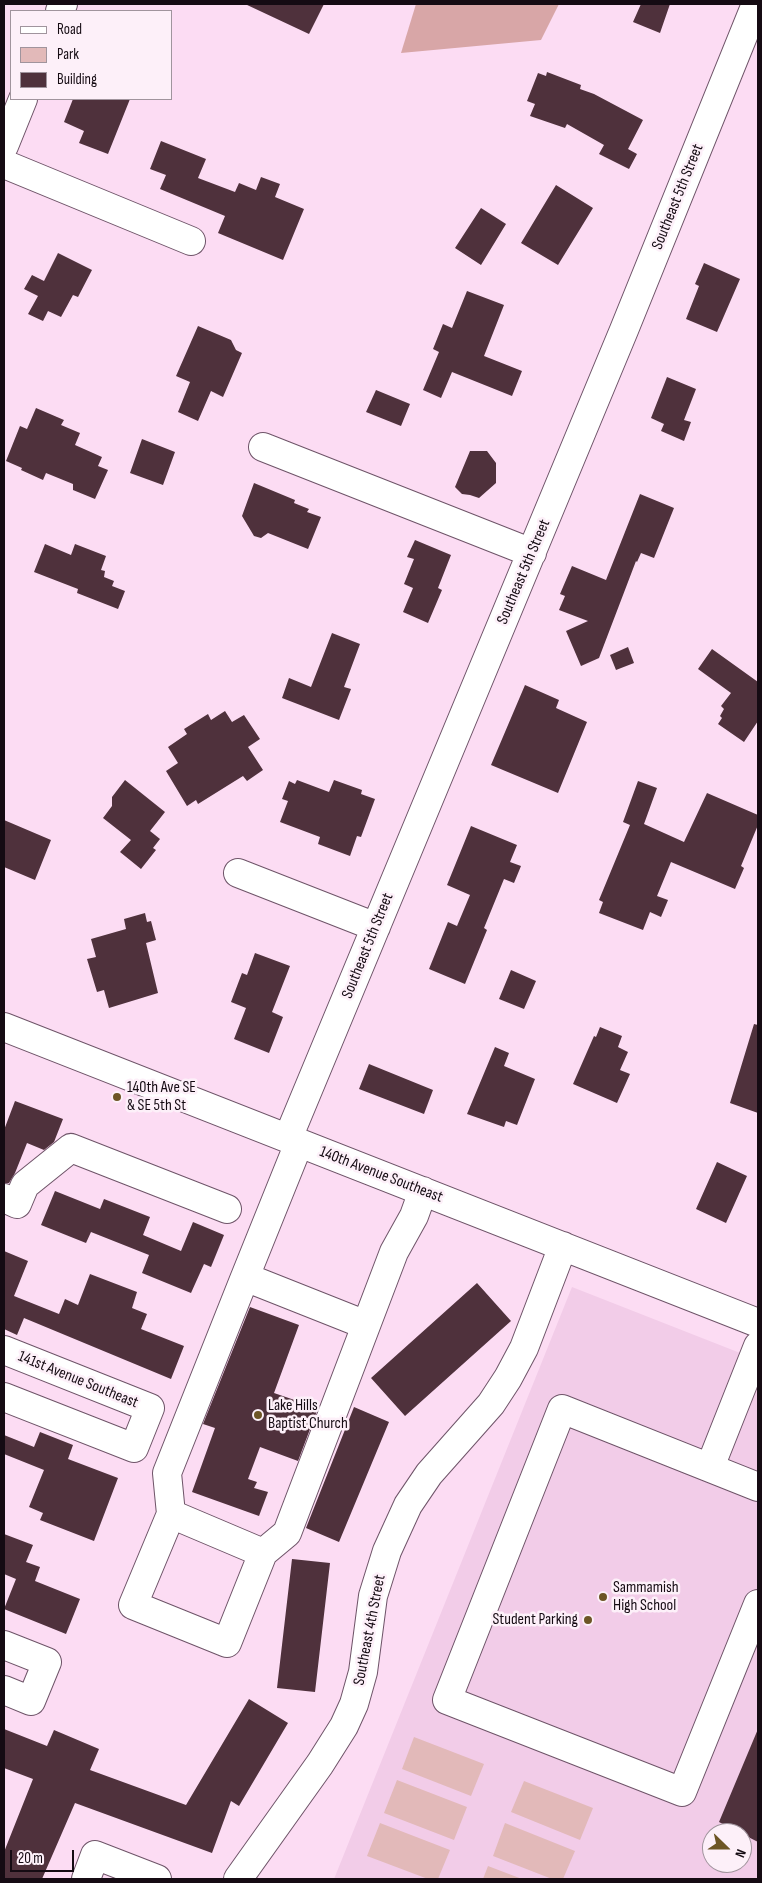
<!DOCTYPE html>
<html>
<head>
<meta charset="utf-8">
<style>
  body { margin:0 }
  #map { position:relative; width:762px; height:1883px; overflow:hidden; background:#fcdcf3; font-family:"Sofia Sans Condensed",sans-serif }
  canvas { display:block }
  .frame { position:absolute; inset:0; border:5px solid #150b13; pointer-events:none }
  .legend { position:absolute; left:10px; top:10px; width:162px; height:90px; box-sizing:border-box; background:#fdf0f9; border:1px solid #a0949d; margin:0; padding:6px 9px; list-style:none; font-size:15px; color:#150b13 }
  .legend li { display:flex; align-items:center; gap:10px; height:25px }
  .legend b { width:25px; border:1px solid #a0949d }
  .north { position:absolute; left:702px; top:1823px; width:50px; height:50px; box-sizing:border-box; background:#fdf0f9; border:1px solid #a0949d; border-radius:50%; rotate:112deg; font-size:14px; font-weight:700; line-height:20px; text-align:center; color:#150b13 }
  .north::after { content:''; display:block; margin:auto; width:18px; height:22px; background:#6d5525; clip-path:polygon(50% 0,100% 100%,50% 72%,0 100%) }
  .scale { position:absolute; left:10px; top:1850px; width:64px; height:22px; box-sizing:border-box; border:2px solid #150b13; border-top:0; padding-left:6px; font-size:15px; line-height:18px; white-space:nowrap; color:#150b13; -webkit-text-stroke:4px #fdf0f9; paint-order:stroke }
</style>
</head>
<body>
<div id="map">
<canvas width="762" height="1883"></canvas>
<div class="frame"></div>
<ul class="legend">
<li><b style="height:6px;background:#fff"></b>Road</li>
<li><b style="height:14px;background:#e2b9b9"></b>Park</li>
<li><b style="height:14px;background:#4f313c"></b>Building</li>
</ul>
<div class="north">N</div>
<div class="scale">20 m</div>
</div>
<script>
const g = document.querySelector('canvas').getContext('2d');
g.lineJoin = 'round';
function fill(path, color) {
  g.fillStyle = color;
  g.fill(path, 'evenodd');
}
function poly(rows) {
  const path = new Path2D();
  for (const r of rows) {
    path.moveTo(r[0], r[1]);
    for (let i = 2; i < r.length; i += 2) path.lineTo(r[i], r[i + 1]);
  }
  return path;
}
function trace(path, color, width, dash) {
  g.strokeStyle = color;
  g.lineWidth = width;
  g.lineCap = dash ? 'butt' : 'round';
  g.setLineDash(dash || []);
  g.stroke(path);
}
function write(font, color, halo, rows, align = 'center') {
  g.font = font + ' "Sofia Sans Condensed",sans-serif';
  g.lineWidth = 5;
  g.setLineDash([]);
  g.textBaseline = 'middle';
  g.strokeStyle = halo;
  g.fillStyle = color;
  for (const [text, x, y, turn = 0] of rows) {
    g.save();
    g.translate(x, y);
    g.rotate((+turn || 0) * Math.PI / 180);
    g.textAlign = isNaN(turn) ? turn : align;
    if (halo) g.strokeText(text, 0, 0);
    g.fillText(text, 0, 0);
    g.restore();
  }
}
fill(poly([
  [572,1287,758,1360,758,1879,334,1879],
  [712,1833,742,1833,742,1863,712,1863]
]), '#f2cce8');
fill(poly([
  [414,1737,484,1764,471,1796,402,1769],
  [397,1780,467,1807,454,1840,384,1813],
  [524,1781,593,1808,580,1840,511,1812],
  [380,1823,450,1850,438,1879,428,1879,367,1856],
  [505,1823,575,1851,563,1879,552,1879,493,1856],
  [488,1866,522,1879,483,1879]
]), '#e2b9b9');
fill(poly([
  [416,4,559,4,541,40,401,53]
]), '#d8a6a7');
fill(poly([
  [245,4,324,4,309,34],
  [641,4,670,4,660,33,633,22],
  [547,72,581,85,580,89,594,94,643,120,628,149,637,154,629,169,599,154,604,145,567,124,565,128,530,116,535,104,527,101,538,73,546,76],
  [73,99,130,99,108,154,79,143,84,131,64,122],
  [161,141,206,159,198,178,235,192,239,183,256,190,261,177,280,184,275,197,304,209,283,260,218,233,225,216,160,189,166,175,150,169],
  [556,185,593,208,558,265,521,243],
  [481,208,506,224,481,265,455,248],
  [58,253,92,270,78,297,73,295,61,317,48,311,43,321,28,314,38,296,24,289,32,275,44,281],
  [704,263,740,279,717,332,686,319,699,286,695,284],
  [467,291,504,305,484,356,522,371,512,396,452,372,441,398,423,390,439,352,433,349,443,324,452,328],
  [198,326,231,340,236,350,242,353,223,397,211,391,198,421,178,412,190,382,176,376],
  [667,377,696,389,684,420,691,422,684,441,661,431,664,424,651,418],
  [376,390,410,404,401,426,366,412],
  [36,408,64,420,61,425,80,433,75,445,102,457,98,466,108,470,95,499,73,490,73,484,46,473,43,480,21,470,22,468,6,461,20,426,27,429],
  [142,439,175,452,163,485,130,473],
  [470,451,487,451,496,463,496,483,479,498,470,495,462,494,455,487],
  [254,483,295,500,294,503,309,509,307,512,321,517,308,549,268,533,261,538,254,536,242,516],
  [640,494,674,508,654,558,641,553,637,562,636,561,599,658,581,666,566,631,588,621,559,610,565,596,560,594,572,566,606,580],
  [415,540,451,555,438,588,442,590,428,623,403,612,413,588,404,584,414,559,407,557],
  [45,544,71,555,75,544,106,556,101,570,105,571,104,577,114,581,112,586,125,591,118,609,77,593,78,589,34,572],
  [332,633,360,644,344,687,351,689,339,720,282,698,289,678,311,687],
  [628,647,634,663,616,670,610,655],
  [712,649,758,682,758,721,744,742,718,724,722,718,720,716,724,709,721,706,731,693,698,669],
  [525,685,559,700,556,708,587,722,558,793,491,765],
  [225,711,232,722,244,715,260,739,248,747,263,770,247,781,243,776,198,804,196,800,187,806,166,771,178,763,168,747,187,734,184,729,208,714,211,720],
  [125,780,165,812,150,831,160,839,153,848,156,850,141,869,120,852,131,840,103,818,112,806,112,797],
  [297,780,329,792,334,780,362,790,361,794,375,799,361,837,357,836,350,856,318,844,320,837,280,822,288,801,282,799,289,781,295,784],
  [638,781,657,788,644,824,684,842,707,793,758,815,758,825,741,866,744,868,735,889,671,862,657,896,668,900,661,917,650,912,643,930,599,913,603,902,599,900,630,825,623,822],
  [4,820,51,840,35,880,4,867],
  [471,826,517,845,510,862,521,866,514,883,504,879,484,928,487,930,465,984,429,969,448,922,457,926,470,895,447,885],
  [145,913,147,922,151,921,156,940,146,943,158,993,109,1008,104,990,97,992,87,959,96,957,91,939,126,929,124,919],
  [255,953,290,966,272,1012,283,1017,269,1053,234,1039,246,1008,231,1002,242,973,247,975],
  [511,970,536,981,524,1009,499,999],
  [754,1024,758,1025,758,1113,730,1103],
  [600,1027,622,1036,618,1047,628,1052,620,1070,630,1074,617,1103,573,1084,594,1036,596,1037],
  [495,1047,509,1053,504,1066,535,1079,517,1125,506,1121,504,1127,467,1114],
  [369,1064,433,1090,424,1114,359,1089],
  [15,1101,63,1119,54,1142,44,1150,27,1143,15,1173,9,1183,4,1183,4,1130],
  [717,1162,747,1176,726,1223,696,1209],
  [55,1191,100,1209,104,1199,150,1217,143,1235,181,1251,193,1222,224,1235,211,1267,204,1264,191,1293,142,1273,149,1255,91,1232,86,1243,41,1225],
  [4,1251,28,1261,14,1296,59,1314,65,1299,78,1305,90,1274,137,1292,132,1308,147,1314,141,1329,184,1346,171,1379,24,1318,17,1335,4,1329],
  [477,1283,511,1321,405,1416,371,1378],
  [250,1307,299,1325,274,1393,318,1408,298,1461,260,1447,248,1479,257,1482,254,1488,268,1492,259,1516,192,1492,215,1428,203,1424],
  [354,1407,389,1422,339,1542,306,1528],
  [40,1432,73,1445,68,1459,118,1478,94,1541,40,1520,43,1513,29,1507,44,1470,4,1454,4,1435,34,1447],
  [4,1534,33,1545,26,1562,40,1567,35,1581,80,1599,66,1634,4,1609,16,1579,4,1574],
  [292,1559,330,1563,315,1692,277,1688],
  [249,1699,288,1723,239,1806,231,1801,212,1853,75,1803,42,1879,4,1879,4,1852,33,1779,4,1768,4,1729,47,1746,54,1730,99,1749,90,1770,186,1805],
  [758,1729,758,1842,719,1822]
]), '#4f313c');
const minor = poly([
  [60,11,63,4],
  [4,146,23,99],
  [4,164,191,241],
  [263,447,532,553],
  [238,873,376,927],
  [4,1027,758,1323],
  [288,1138,624,330,756,4],
  [4,1198,17,1204,25,1185,71,1148,227,1209],
  [245,1277,299,1143],
  [4,1350,150,1408,134,1448,4,1397],
  [710,1467,758,1346],
  [758,1487,562,1409,447,1700,682,1792,758,1604],
  [171,1514,133,1605,227,1643,263,1553,287,1533,394,1252,414,1216,423,1191],
  [263,1553,171,1514,167,1473,245,1277,366,1325],
  [4,1645,47,1662,31,1701,4,1690],
  [86,1879,95,1855,157,1879],
  [238,1879,320,1764,344,1726,354,1704,363,1672,373,1596,387,1551,408,1505,429,1474,491,1404,508,1378,524,1348,563,1246]
]);
trace(minor, '#6e5468', 30);
trace(minor, '#fff', 28);
for (const [x, y, r, color] of [
  [117,1097,5,"#6d5525"],
  [258,1415,5,"#6d5525"],
  [603,1597,5,"#6d5525"],
  [588,1620,5,"#6d5525"]
]) {
  const dot = new Path2D();
  dot.arc(x, y, r, 0, 2 * Math.PI);
  g.fillStyle = color;
  g.fill(dot);
  trace(dot, '#fdf0f9', 2);
}
write('16px', '#150b13', '#fdf0f9', [
  ["Southeast 5th Street",678,197,-68],
  ["Southeast 5th Street",524,572,-67],
  ["Southeast 5th Street",368,946,-68],
  ["140th Avenue Southeast",381,1175,21],
  ["141st Avenue Southeast",78,1380,22],
  ["Southeast 4th Street",370,1630,-79]
]);
write('16px', '#150b13', '#fdf0f9', [
  ["140th Ave SE",127,1088],
  ["& SE 5th St",127,1106],
  ["Lake Hills",268,1406],
  ["Baptist Church",268,1424],
  ["Sammamish",613,1588],
  ["High School",613,1606],
  ["Student Parking",578,1620,"right"]
], 'left');
</script>
</body>
</html>
